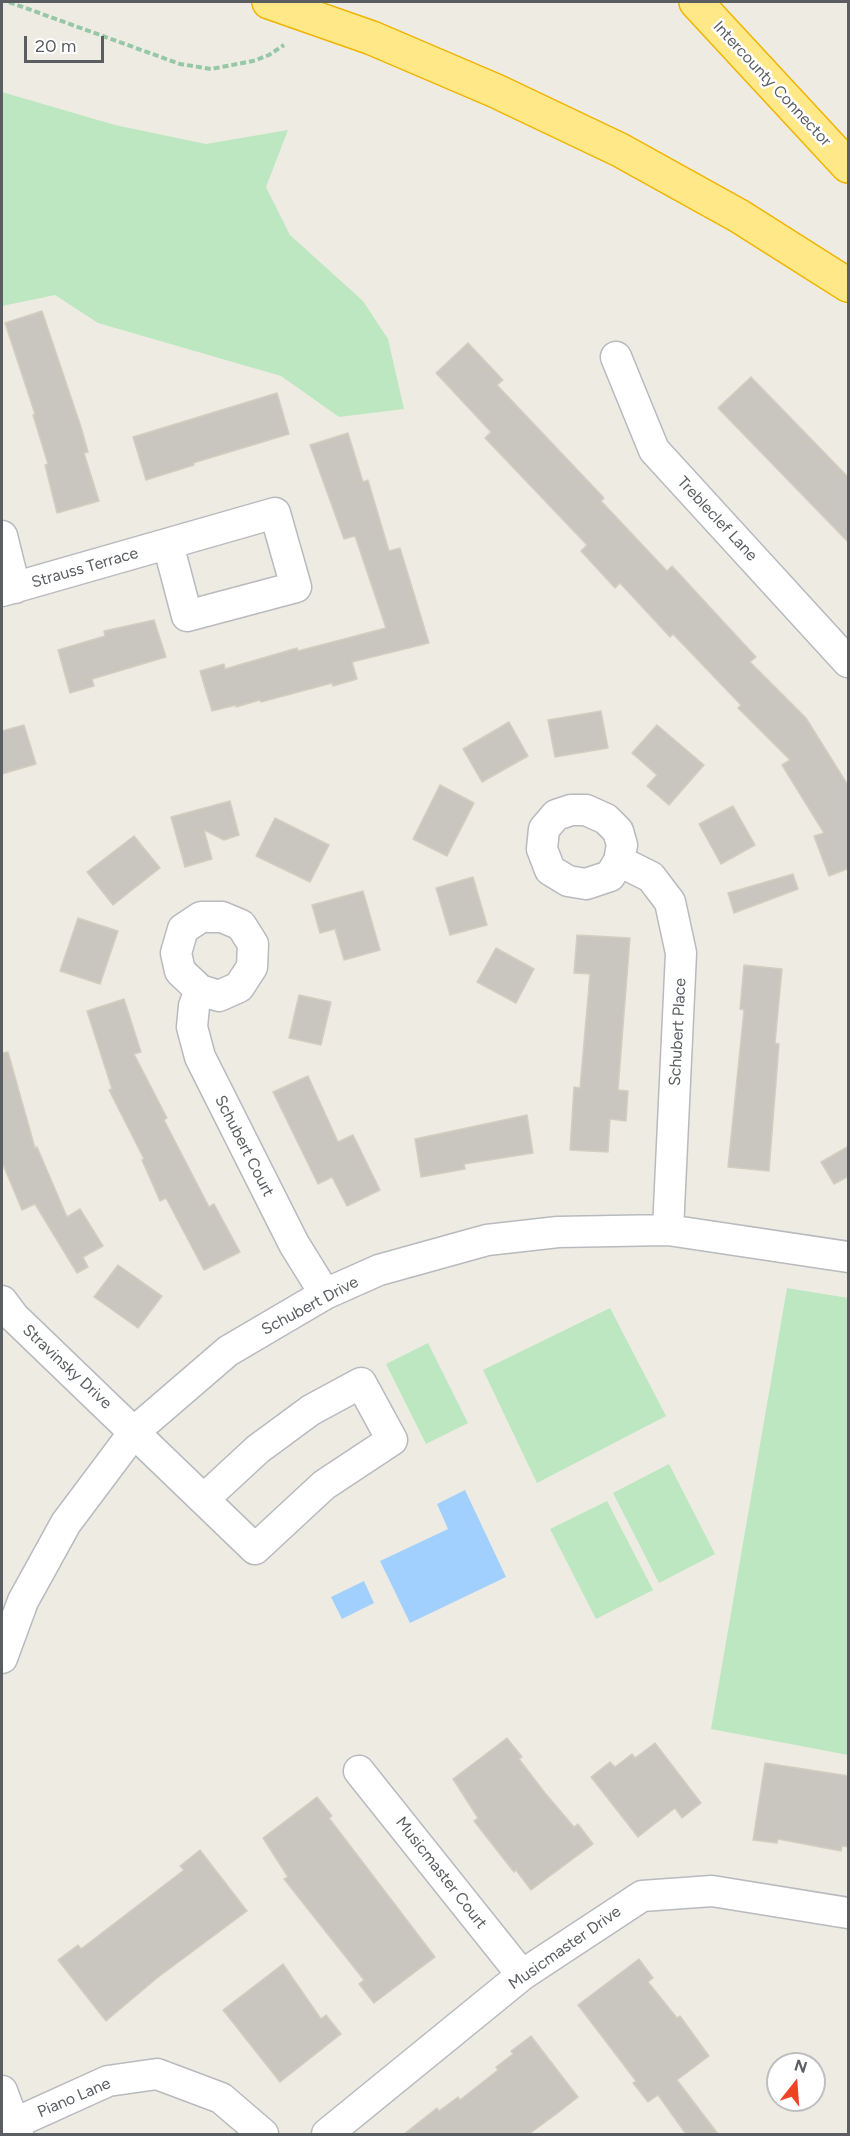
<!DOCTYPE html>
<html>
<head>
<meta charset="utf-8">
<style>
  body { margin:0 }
  #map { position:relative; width:850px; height:2136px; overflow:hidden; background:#eeece2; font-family:Figtree,sans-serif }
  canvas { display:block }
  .frame { position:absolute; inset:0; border:3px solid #5a5e63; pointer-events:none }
  .north { position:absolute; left:766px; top:2052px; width:60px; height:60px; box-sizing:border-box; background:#fff; border:2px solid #bdbfc1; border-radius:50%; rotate:17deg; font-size:16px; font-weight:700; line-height:24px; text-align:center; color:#5a5e63 }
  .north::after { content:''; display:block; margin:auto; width:21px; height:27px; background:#ef4326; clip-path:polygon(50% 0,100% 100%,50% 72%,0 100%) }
  .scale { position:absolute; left:24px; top:36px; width:80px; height:27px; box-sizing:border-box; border:3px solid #5a5e63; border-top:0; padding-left:8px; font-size:18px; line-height:21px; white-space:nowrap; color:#5a5e63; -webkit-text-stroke:4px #fff; paint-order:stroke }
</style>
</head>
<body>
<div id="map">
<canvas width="850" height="2136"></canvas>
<div class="frame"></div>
<div class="north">N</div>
<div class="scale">20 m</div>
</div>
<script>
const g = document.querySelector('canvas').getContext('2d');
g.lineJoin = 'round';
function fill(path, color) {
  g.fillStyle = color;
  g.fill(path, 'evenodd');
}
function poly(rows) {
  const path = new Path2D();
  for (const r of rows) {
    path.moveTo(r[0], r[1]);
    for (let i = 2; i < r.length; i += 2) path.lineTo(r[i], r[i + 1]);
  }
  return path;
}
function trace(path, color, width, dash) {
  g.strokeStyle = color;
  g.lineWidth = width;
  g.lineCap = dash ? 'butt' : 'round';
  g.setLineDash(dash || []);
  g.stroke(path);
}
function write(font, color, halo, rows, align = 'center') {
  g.font = font + ' Figtree,sans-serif';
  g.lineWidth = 5;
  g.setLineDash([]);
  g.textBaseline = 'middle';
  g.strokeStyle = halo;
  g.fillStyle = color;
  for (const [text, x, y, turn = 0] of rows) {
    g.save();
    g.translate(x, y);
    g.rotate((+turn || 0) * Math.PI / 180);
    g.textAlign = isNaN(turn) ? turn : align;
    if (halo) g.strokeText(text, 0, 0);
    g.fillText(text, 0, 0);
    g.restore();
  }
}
fill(poly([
  [2,92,115,125,206,144,288,130,266,187,290,235,363,301,388,339,404,409,339,417,281,376,98,323,55,295,2,306],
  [787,1288,848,1298,848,1755,711,1729],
  [610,1308,666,1416,537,1483,483,1370],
  [428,1343,468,1423,426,1444,386,1364],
  [669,1464,715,1554,659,1583,613,1493],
  [607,1501,653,1590,596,1619,550,1529]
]), '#bde7c0');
fill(poly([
  [465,1490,506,1577,410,1623,380,1561,448,1529,437,1504],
  [364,1581,374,1603,342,1619,331,1597]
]), '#a1d0ff');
const building = poly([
  [42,311,82,430,88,452,84,453,99,501,57,513,45,465,48,464,33,415,35,414,5,323,42,311],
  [468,343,503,380,497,385,604,498,601,501,667,571,672,566,756,657,750,662,806,718,849,787,849,872,847,869,829,876,814,836,824,833,782,765,790,760,738,708,741,705,673,634,670,637,620,583,615,588,581,551,587,545,485,438,491,432,436,373,468,343],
  [751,377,849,478,849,543,718,408,751,377],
  [277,393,289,434,193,463,194,465,146,480,133,437,277,393],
  [348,433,363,482,368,480,389,551,400,548,429,643,352,662,357,679,333,686,332,683,261,702,260,700,236,707,236,705,212,711,200,671,224,664,225,669,297,648,298,651,386,628,355,536,344,539,310,445,348,433],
  [154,620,166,657,92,679,94,686,70,693,58,650,105,636,104,631,154,620],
  [601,711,608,748,555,757,548,720,601,711],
  [509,722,528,756,482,782,463,749,509,722],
  [24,725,36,764,2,774,2,731,24,725],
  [657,725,704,765,669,805,647,786,657,775,632,753,657,725],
  [440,785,474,803,447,856,413,839,440,785],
  [230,801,239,835,224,840,204,830,212,859,185,867,171,817,230,801],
  [733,806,755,845,721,864,699,824,733,806],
  [275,818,329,845,310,882,256,856,275,818],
  [134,836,160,868,113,905,87,872,134,836],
  [793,874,798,889,734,913,728,893,793,874],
  [473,877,487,925,450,935,436,888,473,877],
  [363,891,380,950,344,960,335,929,320,933,312,905,363,891],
  [78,918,118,931,100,984,60,971,78,918],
  [577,935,630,938,618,1090,628,1091,626,1121,610,1119,608,1152,570,1150,574,1087,580,1088,590,974,574,973,577,935],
  [496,948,534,969,516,1003,477,982,496,948],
  [744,965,782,969,775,1043,779,1044,769,1171,728,1167,744,1010,740,1009,744,965],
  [299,995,331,1002,321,1045,289,1038,299,995],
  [124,999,141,1052,134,1054,167,1118,164,1120,209,1207,214,1204,240,1252,204,1270,166,1198,160,1201,142,1160,144,1159,109,1090,112,1089,87,1011,124,999],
  [8,1052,35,1148,37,1147,67,1217,80,1209,103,1246,83,1257,88,1267,77,1273,35,1204,22,1210,2,1162,2,1053,8,1052],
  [308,1076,338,1142,353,1135,380,1190,347,1206,332,1177,318,1184,273,1092,308,1076],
  [527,1115,533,1153,464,1164,465,1169,421,1177,415,1139,527,1115],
  [849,1146,849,1176,834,1184,821,1162,849,1146],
  [118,1265,162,1296,138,1328,94,1297,118,1265],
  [507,1738,522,1757,519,1759,545,1793,574,1827,578,1824,593,1844,531,1890,516,1870,514,1872,474,1821,478,1818,453,1779,507,1738],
  [655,1743,701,1803,682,1818,675,1808,638,1837,591,1777,610,1762,615,1767,632,1754,635,1758,655,1743],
  [765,1763,849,1776,849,1847,842,1846,841,1851,778,1839,777,1843,753,1840,765,1763],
  [317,1797,332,1816,329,1818,435,1957,374,2003,359,1984,364,1980,284,1879,288,1877,263,1838,317,1797],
  [200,1850,247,1911,157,1978,106,2021,58,1960,78,1945,81,1949,167,1883,184,1870,180,1866,200,1850],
  [639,1959,653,1978,648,1982,677,2018,680,2016,709,2056,677,2080,718,2134,686,2134,658,2095,648,2102,633,2083,636,2081,578,2005,639,1959],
  [283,1964,321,2019,326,2015,341,2034,280,2082,223,2010,283,1964],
  [531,2036,578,2097,559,2112,529,2134,404,2134,437,2108,439,2111,458,2097,460,2100,498,2070,496,2067,513,2054,511,2051,531,2036]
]);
fill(building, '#c9c6bf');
trace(building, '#d3cec0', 1.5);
const minor = poly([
  [616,357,654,450,848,662],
  [2,536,15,588],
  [2,591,275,513,296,587,187,616,168,544],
  [619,861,610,876,586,884,568,881,550,870,542,849,544,829,556,815,571,810,586,810,606,819,618,831,622,845,619,861,651,877,670,902,681,953,668,1230],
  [200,990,180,971,176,953,183,929,201,917,222,917,241,925,253,944,252,967,239,987,219,996,200,990,194,1006,192,1027,200,1057,294,1244,325,1294],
  [2,1301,14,1317,255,1549,324,1485,392,1440,361,1383,311,1410,258,1449,205,1498],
  [2,1658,23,1601,66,1523,135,1431,228,1351,325,1294,379,1270,487,1240,558,1232,668,1230,848,1257],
  [359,1771,522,1975],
  [2,2091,18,2134],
  [2,2129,108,2081,157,2074,221,2098,263,2134],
  [327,2134,522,1975,642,1896,712,1891,848,1913]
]);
const highway = poly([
  [269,2,372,38,496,91,620,150,739,216,848,285],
  [696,2,848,166]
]);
trace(minor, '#b7babf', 33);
trace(highway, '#f0b400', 36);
trace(poly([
  [9,2,180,64,211,69,253,61,269,55,284,45]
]), '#96c8a7', 4, [6, 3]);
trace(minor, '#fff', 30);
trace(highway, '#ffe888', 33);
write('16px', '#5a5e63', '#fff', [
  ["Intercounty Connector",772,84,47],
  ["Trebleclef Lane",717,519,47],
  ["Strauss Terrace",85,568,-16],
  ["Schubert Place",678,1032,-87],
  ["Schubert Court",244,1146,63],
  ["Schubert Drive",310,1306,-28],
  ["Stravinsky Drive",67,1367,43],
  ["Musicmaster Court",441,1873,52],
  ["Musicmaster Drive",565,1948,-35],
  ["Piano Lane",74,2098,-23]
]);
</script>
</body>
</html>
